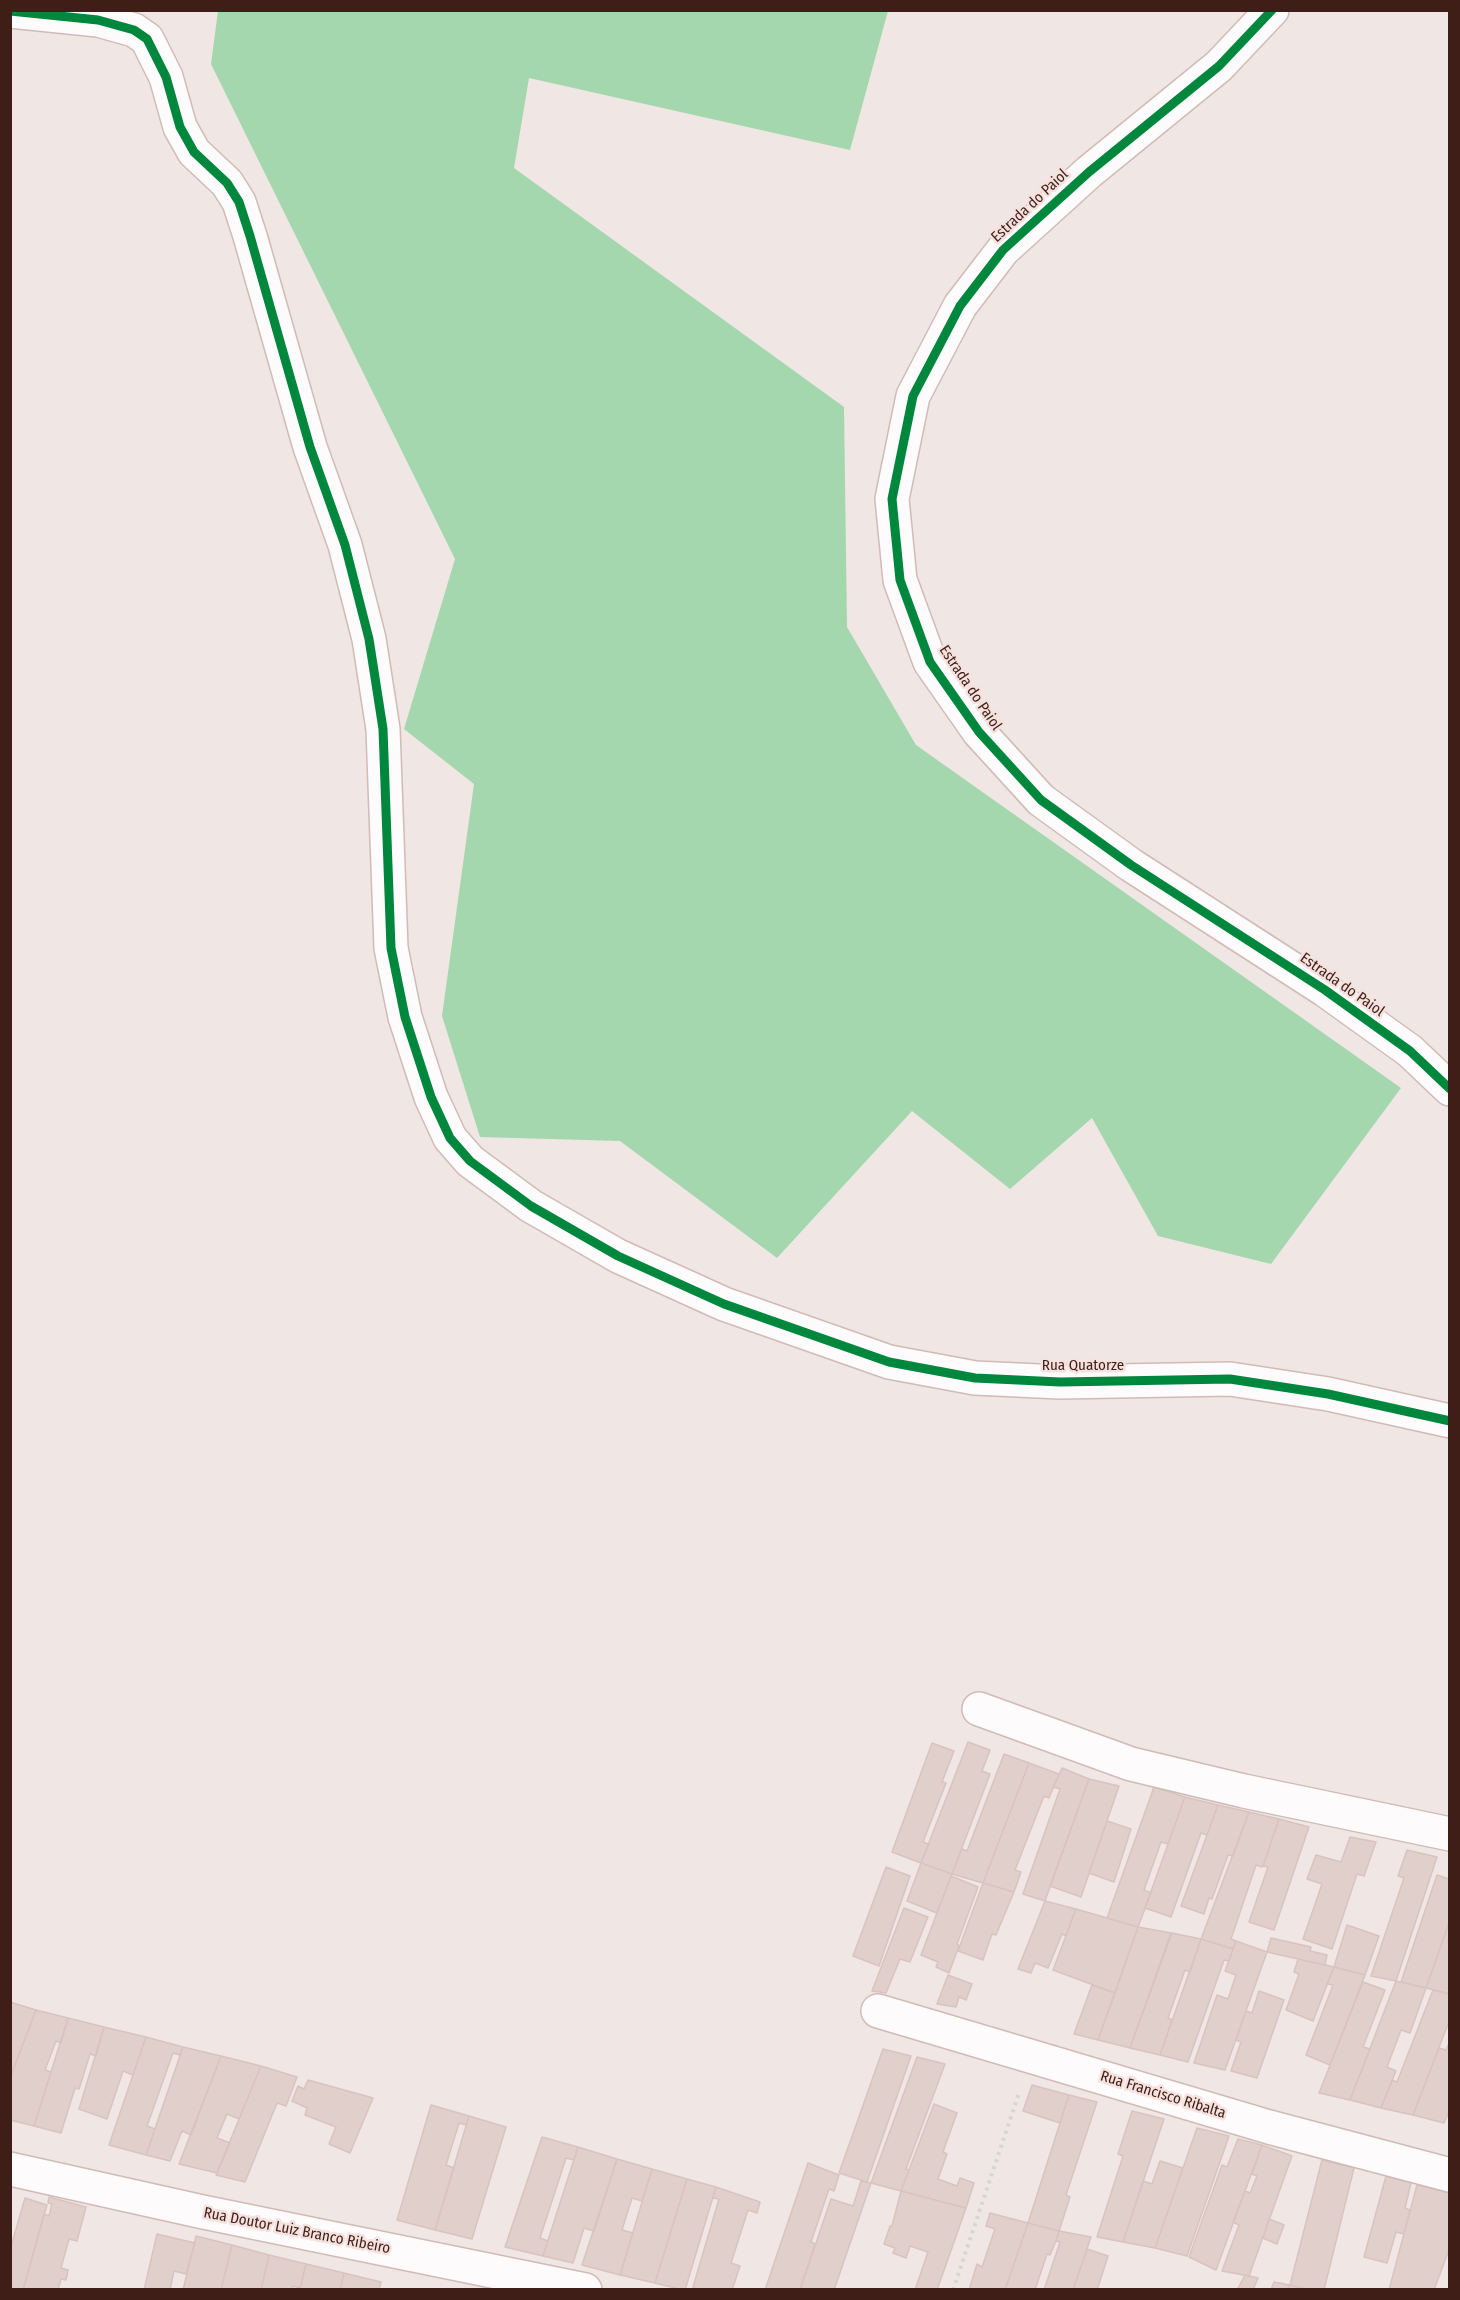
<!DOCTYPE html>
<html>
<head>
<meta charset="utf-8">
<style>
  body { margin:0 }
  #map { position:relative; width:1460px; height:2300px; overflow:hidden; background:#f0e6e3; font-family:"Fira Sans Condensed",sans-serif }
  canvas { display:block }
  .frame { position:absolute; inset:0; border:12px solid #401e18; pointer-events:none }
</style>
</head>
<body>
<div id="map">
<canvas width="1460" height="2300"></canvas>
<div class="frame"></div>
</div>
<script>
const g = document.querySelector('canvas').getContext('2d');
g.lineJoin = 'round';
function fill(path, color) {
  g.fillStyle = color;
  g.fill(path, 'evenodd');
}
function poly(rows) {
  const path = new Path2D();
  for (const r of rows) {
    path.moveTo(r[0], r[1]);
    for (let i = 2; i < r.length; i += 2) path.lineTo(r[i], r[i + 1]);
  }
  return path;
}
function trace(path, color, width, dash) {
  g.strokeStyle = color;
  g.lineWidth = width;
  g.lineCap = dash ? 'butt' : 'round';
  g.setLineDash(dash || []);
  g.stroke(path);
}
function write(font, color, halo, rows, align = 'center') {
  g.font = font + ' "Fira Sans Condensed",sans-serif';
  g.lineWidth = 5;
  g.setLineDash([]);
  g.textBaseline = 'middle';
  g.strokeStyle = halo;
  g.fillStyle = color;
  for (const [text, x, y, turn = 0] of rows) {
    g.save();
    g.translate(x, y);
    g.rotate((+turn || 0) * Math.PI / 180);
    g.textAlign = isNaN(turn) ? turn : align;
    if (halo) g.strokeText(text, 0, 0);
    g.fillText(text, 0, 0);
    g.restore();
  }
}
fill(poly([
  [218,11,888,11,850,150,529,78,514,168,844,407,847,627,916,745,1401,1088,1271,1264,1158,1236,1092,1118,1010,1189,912,1111,777,1258,620,1141,480,1137,442,1016,474,784,404,729,455,559,211,64]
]), '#a4d7ae');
const building = poly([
  [968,1742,990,1750,982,1771,990,1774,952,1874,921,1863,968,1742],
  [932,1743,954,1751,942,1782,946,1783,923,1842,929,1844,921,1863,892,1852,932,1743],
  [1004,1754,1029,1763,983,1883,952,1874,962,1849,967,1851,1004,1754],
  [1029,1763,1059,1774,1049,1798,1044,1796,1015,1870,1021,1872,1014,1892,983,1883,1029,1763],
  [1062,1768,1089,1779,1045,1901,1023,1894,1060,1789,1053,1787,1062,1768],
  [1089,1779,1119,1786,1081,1897,1050,1886,1089,1779],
  [1154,1787,1185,1797,1168,1844,1161,1842,1144,1890,1151,1893,1138,1927,1107,1918,1154,1787],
  [1185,1797,1218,1805,1207,1835,1201,1833,1171,1917,1145,1908,1185,1797],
  [1218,1805,1249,1812,1233,1856,1228,1855,1212,1899,1209,1898,1204,1914,1181,1906,1218,1805],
  [1249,1812,1279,1819,1263,1866,1262,1867,1256,1865,1231,1939,1236,1941,1233,1949,1201,1939,1249,1812],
  [1279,1819,1309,1827,1274,1930,1249,1922,1268,1867,1263,1866,1279,1819],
  [1107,1821,1131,1829,1114,1882,1089,1873,1107,1821],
  [1350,1837,1376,1842,1364,1876,1357,1874,1332,1949,1303,1939,1322,1884,1307,1879,1316,1855,1341,1862,1350,1837],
  [1407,1850,1437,1857,1396,1981,1371,1976,1404,1878,1398,1876,1407,1850],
  [921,1863,952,1874,937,1913,907,1901,921,1863],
  [886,1867,910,1876,879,1966,853,1956,886,1867],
  [1437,1875,1449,1879,1450,1877,1450,1920,1426,1988,1401,1982,1437,1875],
  [951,1876,978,1887,957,1944,959,1946,949,1973,936,1967,938,1962,921,1955,951,1876],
  [983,1883,1014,1892,996,1935,992,1934,983,1960,958,1951,983,1883],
  [1045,1901,1076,1909,1066,1936,1062,1934,1048,1968,1035,1963,1031,1973,1018,1969,1045,1901],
  [904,1908,928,1917,910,1962,900,1959,886,1993,872,1991,904,1908],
  [1076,1909,1138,1927,1115,1993,1053,1970,1076,1909],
  [1450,1920,1450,1994,1426,1988,1450,1920],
  [1347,1925,1379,1936,1365,1975,1334,1967,1347,1925],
  [1138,1927,1171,1933,1130,2048,1098,2040,1138,1927],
  [1172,1933,1201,1939,1190,1972,1185,1970,1168,2018,1172,2020,1160,2055,1130,2048,1172,1933],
  [1271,1938,1311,1947,1310,1951,1327,1955,1325,1965,1267,1952,1271,1938],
  [1201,1939,1233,1949,1229,1961,1224,1960,1188,2062,1160,2055,1201,1939],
  [1236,1941,1267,1952,1225,2070,1194,2063,1217,1995,1228,1999,1236,1975,1225,1971,1236,1941],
  [1298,1959,1334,1967,1313,2021,1286,2010,1299,1974,1294,1972,1298,1959],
  [1334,1967,1365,1975,1330,2065,1306,2055,1333,1985,1327,1984,1334,1967],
  [948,1975,972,1984,966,2000,959,1997,956,2007,937,2004,948,1975],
  [1396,1981,1426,1988,1410,2033,1401,2030,1387,2067,1396,2071,1381,2108,1350,2100,1396,1981],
  [1363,1982,1385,1990,1363,2047,1370,2049,1350,2100,1319,2093,1363,1982],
  [1092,1985,1115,1993,1098,2040,1074,2034,1092,1985],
  [1433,1990,1450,1994,1450,2019,1413,2115,1381,2108,1392,2080,1397,2082,1433,1990],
  [1259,1991,1284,2000,1257,2078,1231,2071,1241,2042,1236,2040,1246,2011,1252,2013,1259,1991],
  [10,2002,36,2010,10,2078,10,2002],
  [36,2010,68,2018,61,2043,56,2041,45,2070,51,2072,34,2126,10,2120,10,2078,36,2010],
  [68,2018,104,2027,96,2056,90,2054,79,2089,75,2088,61,2133,34,2126,68,2018],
  [104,2027,146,2037,133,2075,123,2071,107,2119,79,2109,104,2027],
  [146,2037,183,2047,180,2055,173,2053,147,2126,155,2129,146,2155,109,2145,146,2037],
  [1450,2041,1450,2109,1444,2123,1413,2115,1439,2048,1446,2050,1450,2041],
  [183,2047,221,2056,191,2135,182,2131,170,2161,146,2155,183,2047],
  [883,2049,911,2056,867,2182,839,2173,883,2049],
  [221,2056,261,2066,239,2119,227,2114,217,2138,230,2143,217,2173,179,2164,221,2056],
  [917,2057,945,2064,906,2169,909,2170,901,2191,871,2183,917,2057],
  [261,2066,297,2077,286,2106,277,2103,245,2182,216,2175,261,2066],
  [308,2080,373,2098,350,2153,329,2144,336,2127,305,2115,307,2108,292,2101,298,2086,304,2089,308,2080],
  [1032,2085,1069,2095,1060,2123,1023,2111,1032,2085],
  [1069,2095,1097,2102,1066,2195,1070,2197,1059,2231,1028,2223,1069,2095],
  [934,2104,957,2113,943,2152,947,2154,938,2179,957,2186,960,2178,974,2183,966,2208,901,2191,934,2104],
  [431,2105,469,2116,466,2125,459,2123,446,2165,454,2168,435,2230,397,2220,431,2105],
  [1132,2111,1164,2119,1123,2242,1097,2237,1123,2156,1118,2154,1132,2111],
  [469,2116,506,2127,472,2239,435,2230,469,2116],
  [1197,2128,1229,2136,1187,2256,1155,2248,1197,2128],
  [542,2137,578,2147,574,2160,566,2158,540,2238,548,2241,543,2256,505,2247,542,2137],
  [1238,2139,1262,2145,1216,2270,1189,2257,1222,2165,1227,2167,1238,2139],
  [1262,2145,1292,2156,1249,2276,1222,2271,1239,2225,1233,2222,1245,2191,1250,2193,1257,2176,1252,2174,1262,2145],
  [578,2147,617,2159,594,2231,584,2228,573,2263,543,2256,578,2147],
  [617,2159,652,2169,642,2201,632,2198,622,2230,633,2233,620,2275,582,2265,617,2159],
  [1322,2160,1354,2168,1324,2290,1310,2290,1290,2285,1322,2160],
  [1160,2161,1183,2168,1155,2248,1123,2242,1143,2181,1152,2184,1160,2161],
  [808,2163,839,2175,834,2191,829,2189,811,2242,815,2244,800,2290,765,2290,808,2163],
  [652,2169,687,2179,655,2283,620,2275,652,2169],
  [1386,2176,1411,2183,1405,2208,1410,2210,1404,2234,1396,2232,1387,2263,1364,2257,1386,2176],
  [687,2179,716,2187,685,2290,683,2290,655,2283,687,2179],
  [861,2181,871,2183,834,2290,800,2290,831,2199,853,2206,861,2181],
  [1417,2185,1450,2193,1450,2247,1434,2290,1389,2290,1417,2185],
  [716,2187,760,2202,757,2213,748,2210,731,2263,740,2266,732,2290,700,2290,693,2287,719,2199,713,2198,716,2187],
  [901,2191,966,2208,937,2290,915,2290,928,2252,910,2246,906,2258,893,2253,895,2248,884,2244,890,2226,892,2226,901,2191],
  [49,2197,86,2207,77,2241,69,2239,61,2268,68,2270,66,2280,61,2279,58,2290,23,2290,44,2214,49,2216,52,2204,48,2203,49,2197],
  [25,2198,47,2205,23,2290,10,2290,10,2250,25,2198],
  [990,2213,1028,2223,1005,2290,969,2290,977,2264,982,2267,995,2229,986,2226,990,2213],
  [1269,2219,1284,2225,1277,2244,1263,2238,1269,2219],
  [1028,2223,1059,2231,1056,2241,1050,2255,1047,2254,1035,2290,1005,2290,1028,2223],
  [1059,2231,1091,2237,1073,2290,1044,2290,1060,2242,1056,2241,1059,2231],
  [157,2234,195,2243,186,2274,174,2271,170,2290,144,2290,157,2234],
  [196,2236,232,2245,221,2290,183,2290,196,2236],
  [232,2245,269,2255,261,2290,221,2290,232,2245],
  [1087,2249,1108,2256,1097,2290,1073,2290,1087,2249],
  [269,2255,306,2264,300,2288,293,2286,292,2290,261,2290,269,2255],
  [306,2264,344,2273,340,2290,300,2290,306,2264],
  [344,2273,381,2282,379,2290,340,2290,344,2273],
  [1245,2275,1258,2278,1253,2290,1237,2290,1245,2275],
  [1274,2282,1290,2285,1287,2290,1271,2290,1274,2282],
  [1290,2285,1310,2290,1287,2290,1290,2285]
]);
fill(building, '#e1cfcb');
trace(building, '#d8c3bf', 1.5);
const minor = poly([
  [1272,10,1219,66,1089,172,1003,250,960,306,913,396,892,499,900,580,930,662,979,732,1041,800,1131,865,1325,990,1410,1051,1450,1089],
  [10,11,98,20,134,30,147,39,166,77,180,127,194,152,227,183,239,202,250,236,310,447,345,545,369,639,383,729,391,948,405,1017,431,1097,450,1138,470,1161,531,1206,618,1256,724,1304,889,1362,975,1378,1060,1382,1230,1379,1328,1394,1450,1421],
  [979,1709,1131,1764,1244,1791,1450,1834],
  [878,2011,1269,2127,1450,2175],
  [10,2169,203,2212,585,2290]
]);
trace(minor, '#d0bbb7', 36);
trace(poly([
  [953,2290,1019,2093]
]), '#d9d4d3', 4, [3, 4.5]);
trace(minor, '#fdfbfb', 33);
trace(poly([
  [1272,10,1219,66,1089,172,1003,250,960,306,913,396,892,499,900,580,930,662,979,732,1041,800,1131,865,1325,990,1410,1051,1450,1089],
  [10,11,98,20,134,30,147,39,166,77,180,127,194,152,227,183,239,202,250,236,310,447,345,545,369,639,383,729,391,948,405,1017,431,1097,450,1138,470,1161,531,1206,618,1256,724,1304,889,1362,975,1378,1060,1382,1230,1379,1328,1394,1450,1421]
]), '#00873e', 9);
write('15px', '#401e18', '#f5e2de', [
  ["Estrada do Paiol",1030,206,-43],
  ["Estrada do Paiol",970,688,56],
  ["Estrada do Paiol",1342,985,35],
  ["Rua Quatorze",1083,1366],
  ["Rua Francisco Ribalta",1163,2095,17],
  ["Rua Doutor Luiz Branco Ribeiro",297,2231,11]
]);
</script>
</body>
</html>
